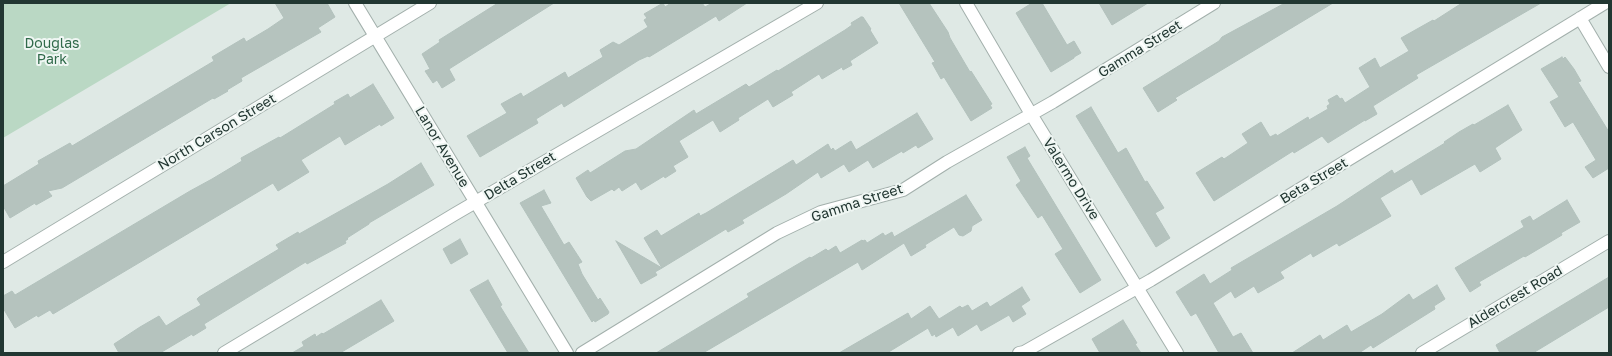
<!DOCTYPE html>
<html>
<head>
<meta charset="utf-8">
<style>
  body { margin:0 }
  #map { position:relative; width:1612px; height:356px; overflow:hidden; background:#dfe9e5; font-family:"Golos Text",sans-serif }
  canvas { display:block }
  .frame { position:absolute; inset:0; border:4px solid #223732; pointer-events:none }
</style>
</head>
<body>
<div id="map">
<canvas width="1612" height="356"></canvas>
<div class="frame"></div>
</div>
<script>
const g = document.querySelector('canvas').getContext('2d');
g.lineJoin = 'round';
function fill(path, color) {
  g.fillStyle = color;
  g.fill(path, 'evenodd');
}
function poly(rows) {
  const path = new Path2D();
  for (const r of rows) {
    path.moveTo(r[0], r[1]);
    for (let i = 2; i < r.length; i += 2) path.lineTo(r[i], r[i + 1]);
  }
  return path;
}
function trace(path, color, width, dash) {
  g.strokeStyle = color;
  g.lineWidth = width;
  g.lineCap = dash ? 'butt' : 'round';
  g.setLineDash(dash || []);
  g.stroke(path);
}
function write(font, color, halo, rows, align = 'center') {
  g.font = font + ' "Golos Text",sans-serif';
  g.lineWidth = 4;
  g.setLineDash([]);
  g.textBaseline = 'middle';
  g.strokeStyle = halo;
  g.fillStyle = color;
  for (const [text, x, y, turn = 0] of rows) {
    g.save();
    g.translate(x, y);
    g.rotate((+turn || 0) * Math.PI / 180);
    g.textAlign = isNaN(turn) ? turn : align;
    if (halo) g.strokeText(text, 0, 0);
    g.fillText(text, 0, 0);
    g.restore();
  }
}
fill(poly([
  [3,3,231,3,3,138]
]), '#bad8c4');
const building = poly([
  [275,3,327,3,335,17,318,28,321,32,241,78,242,81,227,90,228,91,214,99,213,98,62,188,48,191,52,196,36,205,35,203,10,218,3,206,3,186,39,164,38,161,70,143,72,146,214,61,212,57,244,38,246,42,268,29,284,18,275,3],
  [498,3,554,3,449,69,455,80,442,88,437,80,433,83,425,71,430,69,422,54,440,42,439,40,498,3],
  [663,3,665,7,671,3,702,3,705,7,712,3,747,3,719,21,716,16,649,57,648,56,639,60,564,107,562,103,536,119,538,123,480,157,467,136,507,113,501,104,521,93,523,97,565,72,568,78,603,57,600,50,613,42,619,45,648,27,644,20,647,18,644,14,663,3],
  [899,3,929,3,948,32,950,38,970,72,971,71,992,104,990,105,992,108,971,121,944,77,941,79,932,63,935,62,899,3],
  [1032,3,1042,3,1067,45,1074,41,1081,53,1074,57,1074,58,1051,72,1016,13,1032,3],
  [1099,3,1148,3,1112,25,1099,3],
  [1285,3,1333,3,1175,98,1177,100,1158,112,1143,88,1219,41,1222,37,1285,3],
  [1462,3,1541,3,1416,75,1418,78,1373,106,1377,114,1365,121,1365,120,1328,143,1322,136,1294,153,1293,151,1214,201,1196,173,1222,157,1224,159,1248,143,1242,134,1261,122,1270,137,1276,134,1277,136,1308,117,1309,120,1328,109,1327,106,1330,104,1328,100,1337,95,1340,99,1342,98,1345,103,1370,87,1359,68,1375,58,1380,68,1409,51,1401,38,1433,20,1434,21,1462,3],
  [861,17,863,17,871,29,870,30,878,43,850,61,852,65,843,70,842,67,822,79,819,74,791,92,793,95,773,107,768,99,738,118,739,120,720,132,713,120,679,141,688,157,673,166,676,171,665,178,664,176,641,190,636,182,622,191,619,187,614,191,612,189,591,201,587,197,576,178,588,170,590,173,625,151,636,149,694,110,696,114,746,84,749,87,777,70,778,71,845,30,852,25,851,23,861,17],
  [1562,57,1563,59,1565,57,1574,69,1581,81,1578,82,1609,132,1609,168,1593,178,1585,167,1596,160,1573,122,1565,127,1550,102,1559,97,1541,69,1562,57],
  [373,84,394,118,381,126,380,124,345,145,340,136,301,160,309,172,278,191,273,183,53,314,50,310,38,317,37,315,15,328,3,308,3,296,12,291,15,295,190,191,212,179,242,161,241,158,279,137,280,138,335,104,334,102,348,94,350,98,373,84],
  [1508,105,1522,130,1495,148,1501,159,1480,172,1475,164,1421,195,1412,179,1380,198,1391,216,1339,246,1337,243,1313,257,1311,253,1280,272,1284,278,1258,293,1254,286,1235,298,1231,291,1213,303,1233,337,1241,333,1253,353,1219,353,1196,313,1191,316,1176,292,1204,274,1210,284,1232,270,1231,268,1337,206,1392,170,1394,174,1445,143,1444,142,1459,132,1473,124,1474,125,1508,105],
  [1091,107,1118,153,1126,148,1145,182,1147,181,1164,208,1155,213,1170,238,1156,247,1076,116,1091,107],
  [917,113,933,139,918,148,916,145,903,153,902,151,873,168,868,160,849,172,844,164,821,178,818,172,786,194,742,220,744,223,728,232,726,229,662,268,644,238,657,230,661,236,699,213,700,216,706,213,793,160,796,165,828,144,831,150,833,148,835,151,851,141,856,150,917,113],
  [1025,147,1030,156,1027,158,1101,280,1080,293,1055,254,1063,249,1042,215,1038,218,1016,185,1021,181,1007,157,1025,147],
  [421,163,434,185,369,223,369,224,347,238,348,239,345,241,346,243,307,264,306,262,304,263,204,324,206,328,193,336,192,334,160,353,119,353,114,344,140,327,159,316,166,326,182,316,201,305,197,299,199,297,279,249,276,245,298,232,299,234,388,184,421,163],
  [544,190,551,203,541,206,564,245,569,242,582,262,578,264,582,274,598,300,600,298,609,312,608,314,595,322,594,320,592,322,520,203,544,190],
  [966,195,982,220,972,226,971,231,963,236,959,235,954,227,925,245,926,247,911,256,904,243,862,270,858,262,703,353,656,353,749,297,747,294,810,257,811,258,826,249,828,251,836,246,840,253,862,240,863,241,865,240,867,243,883,233,885,236,892,232,894,237,966,195],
  [1567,200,1580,222,1561,233,1562,235,1525,257,1524,256,1479,282,1481,285,1470,292,1455,268,1524,227,1521,221,1530,216,1533,221,1567,200],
  [460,239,468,254,451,264,443,249,460,239],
  [616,241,662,268,655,272,657,275,641,284,616,241],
  [1609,277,1609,307,1533,353,1500,353,1496,345,1609,277],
  [488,280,502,305,500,306,529,353,508,353,470,290,488,280],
  [1437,285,1445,299,1434,306,1435,309,1373,348,1371,345,1359,353,1292,353,1320,335,1323,340,1347,325,1351,332,1382,314,1409,294,1413,300,1437,285],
  [1022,287,1030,300,1021,306,1026,314,1013,322,1009,315,981,331,977,324,958,336,953,327,936,337,935,334,932,336,928,328,887,353,839,353,908,313,911,319,930,306,939,319,960,306,962,308,968,305,972,311,987,302,990,307,1022,287],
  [381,300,394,321,340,353,292,353,304,346,302,342,315,334,316,337,322,333,323,334,381,300],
  [1123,320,1137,343,1135,344,1141,353,1100,353,1092,339,1123,320]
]);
fill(building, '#b5c3be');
trace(building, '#b2c1bc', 1);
const minor = poly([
  [355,3,567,353],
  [966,3,1031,114,1177,353],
  [1580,18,1609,67],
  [3,262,430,3],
  [224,353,455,214,817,3],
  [582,353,777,233,821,212,903,190,947,162,1053,102,1214,3],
  [1019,353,1024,352,1151,280,1605,3],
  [1422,353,1609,241]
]);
trace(minor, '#a3b0ac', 14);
trace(minor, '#fff', 12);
write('14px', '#306a4a', '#eff6f3', [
  ["Douglas",52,44],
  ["Park",52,60]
]);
write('14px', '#223732', '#eff6f3', [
  ["Gamma Street",1140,49,-32],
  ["North Carson Street",217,132,-31],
  ["Lanor Avenue",442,147,59],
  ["Delta Street",520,176,-31],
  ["Valermo Drive",1071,179,58],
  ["Beta Street",1314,181,-31],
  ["Gamma Street",857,203,-18],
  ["Aldercrest Road",1515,297,-31]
]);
</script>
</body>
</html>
